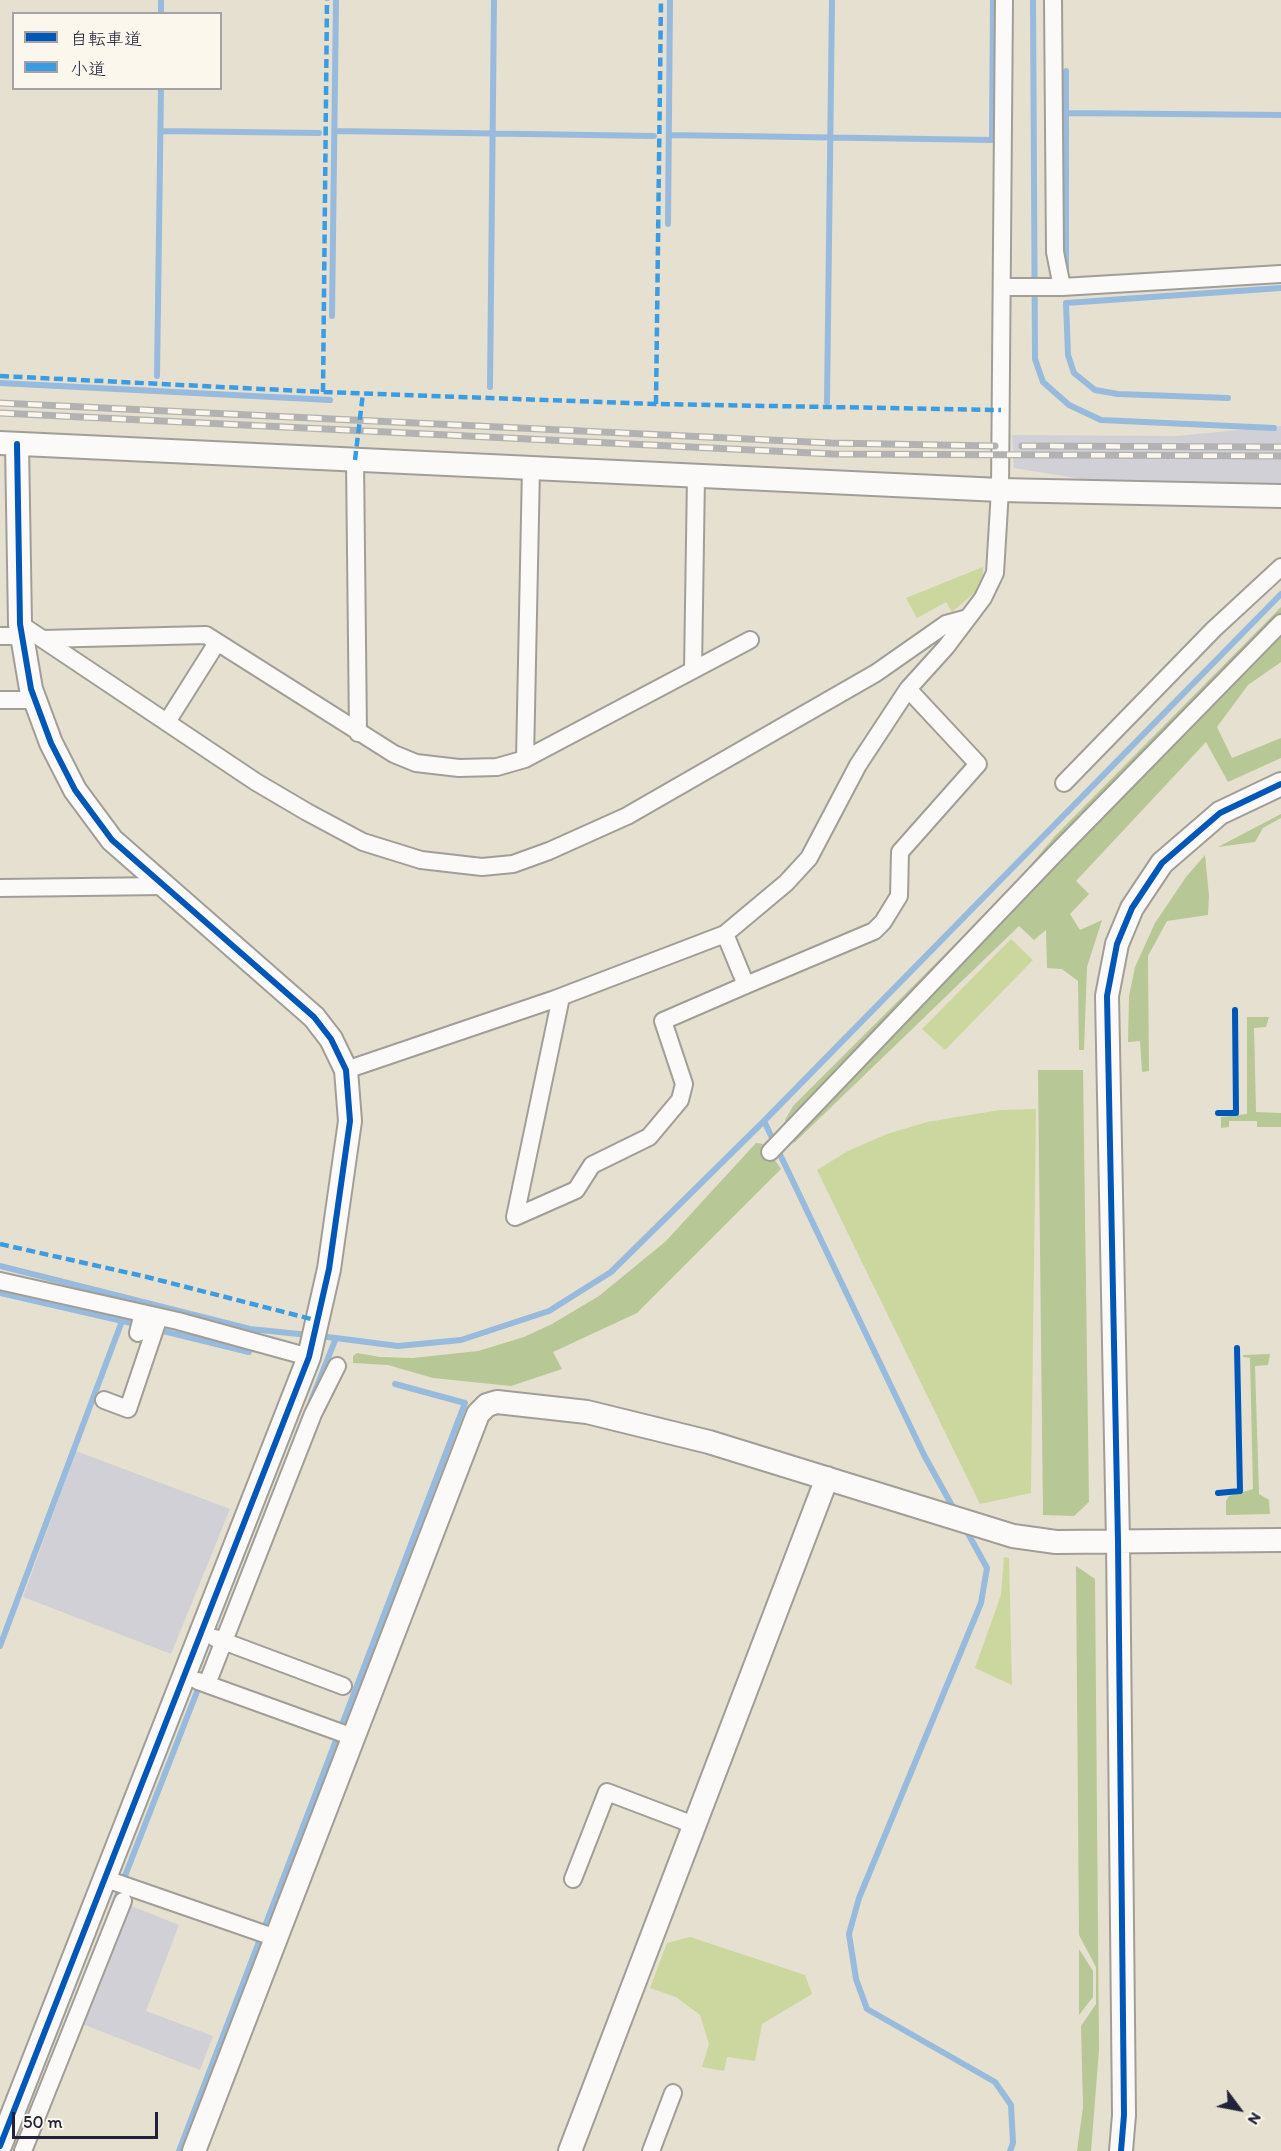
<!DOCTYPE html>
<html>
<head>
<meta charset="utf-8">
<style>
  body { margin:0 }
  #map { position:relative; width:1281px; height:2151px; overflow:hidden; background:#e6e0d0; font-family:Itim,"Klee One",sans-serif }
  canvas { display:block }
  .legend { position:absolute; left:12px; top:12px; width:210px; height:78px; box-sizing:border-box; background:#fbf7ec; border:2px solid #a4a2a5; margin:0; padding:8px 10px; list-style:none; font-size:18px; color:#22223b }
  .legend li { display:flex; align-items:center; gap:12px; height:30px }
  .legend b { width:30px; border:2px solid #a4a2a5 }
  .north { position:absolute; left:1209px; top:2079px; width:60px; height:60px; -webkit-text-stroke:4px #fbf7ec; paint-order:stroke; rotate:122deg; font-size:16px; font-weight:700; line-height:24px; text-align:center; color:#22223b }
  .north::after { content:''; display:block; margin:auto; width:21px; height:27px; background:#22223b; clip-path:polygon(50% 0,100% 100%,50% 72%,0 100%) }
  .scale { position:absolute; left:12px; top:2112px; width:146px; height:27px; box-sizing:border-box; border:3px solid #22223b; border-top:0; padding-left:8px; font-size:18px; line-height:21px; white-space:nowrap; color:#22223b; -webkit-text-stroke:4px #fbf7ec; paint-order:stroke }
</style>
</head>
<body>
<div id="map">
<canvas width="1281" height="2151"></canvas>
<ul class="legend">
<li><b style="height:8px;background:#0057b8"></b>自転車道</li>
<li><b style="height:8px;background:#3c9ce2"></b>小道</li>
</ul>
<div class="north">N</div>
<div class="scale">50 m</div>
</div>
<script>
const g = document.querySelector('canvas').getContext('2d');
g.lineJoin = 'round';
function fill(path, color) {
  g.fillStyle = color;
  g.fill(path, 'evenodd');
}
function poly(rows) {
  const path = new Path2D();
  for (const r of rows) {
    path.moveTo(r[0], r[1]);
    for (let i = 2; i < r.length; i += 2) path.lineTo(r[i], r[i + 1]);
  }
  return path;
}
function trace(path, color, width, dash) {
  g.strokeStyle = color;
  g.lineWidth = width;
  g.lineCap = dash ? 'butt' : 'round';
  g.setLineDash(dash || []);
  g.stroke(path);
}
fill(poly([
  [1281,426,1281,488,1088,480,1014,468,1012,435,1176,436],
  [76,1451,230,1509,171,1654,23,1597],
  [129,1905,179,1925,146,2011,213,2036,200,2070,72,2020]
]), '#d1d0d7');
fill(poly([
  [983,567,983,581,979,589,952,612,946,602,917,618,906,598],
  [1011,939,1033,960,945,1050,922,1029],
  [1036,1109,1031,1493,980,1504,817,1170,848,1151,887,1134,927,1122,1000,1110],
  [1004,1557,1009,1558,1012,1685,975,1668,1001,1595],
  [690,1937,805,1975,812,1994,762,2024,755,2061,727,2057,724,2071,702,2067,709,2044,700,2015,676,1997,650,1988,667,1943]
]), '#cbd79e');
fill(poly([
  [1281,607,1281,662,1248,685,1217,727,1232,758,1281,738,1281,758,1228,782,1206,742,1076,881,1089,894,1070,914,1080,930,1102,920,1087,967,1084,1050,1079,1050,1078,981,1062,969,1047,968,1046,930,1034,940,1019,926,794,1143,785,1120,793,1106,955,944,1022,875,1055,836],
  [1281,814,1281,818,1263,828,1255,842,1218,847],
  [1205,855,1209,896,1208,915,1167,921,1148,956,1149,1071,1142,1072,1140,1041,1128,1042,1129,996,1135,967,1155,923,1186,877],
  [1247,1017,1269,1017,1266,1027,1254,1028,1256,1112,1281,1113,1281,1127,1257,1127,1257,1121,1229,1121,1229,1127,1221,1128,1221,1117,1247,1114],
  [1038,1070,1083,1070,1089,1502,1074,1516,1043,1515],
  [756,1143,764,1144,781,1169,637,1313,553,1352,562,1369,511,1386,433,1378,388,1365,353,1363,353,1356,357,1353,380,1357,413,1358,478,1351,524,1337,552,1324,599,1296,666,1241],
  [1270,1354,1268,1365,1255,1366,1259,1494,1269,1500,1270,1514,1226,1515,1226,1501,1229,1496,1253,1489,1250,1358,1243,1357,1243,1355],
  [1076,1566,1095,1579,1099,2050,1091,2151,1077,2151,1083,2107,1081,2026,1096,2004,1096,1967,1079,1935],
  [1079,1949,1093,1971,1093,1997,1079,2015]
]), '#b7c796');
trace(poly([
  [1033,0,1035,359,1043,382,1069,405,1101,420,1274,428],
  [161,14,161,0],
  [1066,71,1066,273],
  [1066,113,1281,115],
  [161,131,319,133],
  [335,131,654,136],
  [669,135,992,140,993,0],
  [668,224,670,0],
  [332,316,336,0],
  [157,376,161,88],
  [0,383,330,400],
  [490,387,494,0],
  [1228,398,1118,394,1095,390,1074,373,1068,355,1066,303,1281,288],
  [827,402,832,0],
  [764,1121,924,1455,955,1511],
  [0,1266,250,1329,309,1335],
  [0,1293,140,1325],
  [155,1329,249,1352],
  [320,1336,398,1346,461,1340,549,1311,611,1272,764,1121,1281,594],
  [311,1401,336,1338],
  [965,1528,987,1568,981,1603,859,1898,849,1934,856,1979,867,2009,995,2082,1011,2105,1013,2143,1010,2151],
  [0,1646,122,1321],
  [114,1904,200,1684],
  [179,2151,465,1403,395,1384]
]), '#97badd', 6);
const street = poly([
  [1053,0,1055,252,1062,287],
  [1003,287,1062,287,1281,274],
  [355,460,358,733],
  [20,624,256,782,307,812,363,842,421,860,482,867,513,864,549,851,627,816,876,673,946,624,968,618],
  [0,636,22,636],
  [42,639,206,635,394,754,416,763,459,768,497,767,525,759,750,640],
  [693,670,696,476],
  [0,700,35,700],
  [167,722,213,649],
  [525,759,531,468],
  [1064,783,1214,629,1281,567],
  [0,888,164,886],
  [725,934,746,985,874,931,883,922,899,896,900,852,978,764,908,689],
  [561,997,515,1217,576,1190,592,1165,649,1137,680,1100,684,1084,663,1021,746,985],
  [346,1070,555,999,725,934,786,883,809,858,858,765,908,689,946,647,983,598,995,573,1000,490,1004,0],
  [770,1152,1053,856,1281,623],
  [0,1281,178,1321,309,1357],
  [138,1333,143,1313],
  [104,1400,128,1409,159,1317],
  [215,1638,343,1686],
  [198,1681,353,1737],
  [207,1684,313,1414,337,1366],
  [106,1879,276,1938],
  [573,1879,607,1792,694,1825],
  [23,2151,123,1901],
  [651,2151,673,2093]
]);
const secondary = poly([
  [0,443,1000,490,1281,496],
  [0,2146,309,1357,329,1269,350,1121,346,1070,331,1039,314,1017,112,840,75,790,51,743,31,689,20,624,17,444],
  [194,2151,478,1414,487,1405,497,1402,587,1412,709,1442,1013,1536,1056,1542,1281,1540],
  [570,2151,827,1478],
  [1121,2151,1124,2115,1118,1541,1107,996,1117,944,1132,908,1162,863,1220,813,1281,784]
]);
trace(street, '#a19e98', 20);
trace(secondary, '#a19e98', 26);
trace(street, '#fbfaf8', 16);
trace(secondary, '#fbfaf8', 22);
const rail = poly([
  [0,403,831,443,995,446],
  [0,413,833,454,1281,456],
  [1022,446,1281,447]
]);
trace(rail, '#b3b2b3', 7);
trace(rail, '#fbf7ec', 4.5, [14]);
trace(poly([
  [0,376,323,392,656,404,1001,410],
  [323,392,327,0],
  [656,404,661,0],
  [355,460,363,393],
  [0,1244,147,1277,319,1321]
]), '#3c9ce2', 4.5, [9, 4.5]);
trace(poly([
  [1218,1113,1236,1113,1235,1010],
  [1218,1493,1240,1491,1237,1348],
  [0,2146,309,1357,329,1269,350,1121,346,1070,331,1039,314,1017,112,840,75,790,51,743,31,689,20,624,17,444],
  [1121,2151,1124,2115,1118,1541,1107,996,1117,944,1132,908,1162,863,1220,813,1281,784]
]), '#0057b8', 6);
</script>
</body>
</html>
